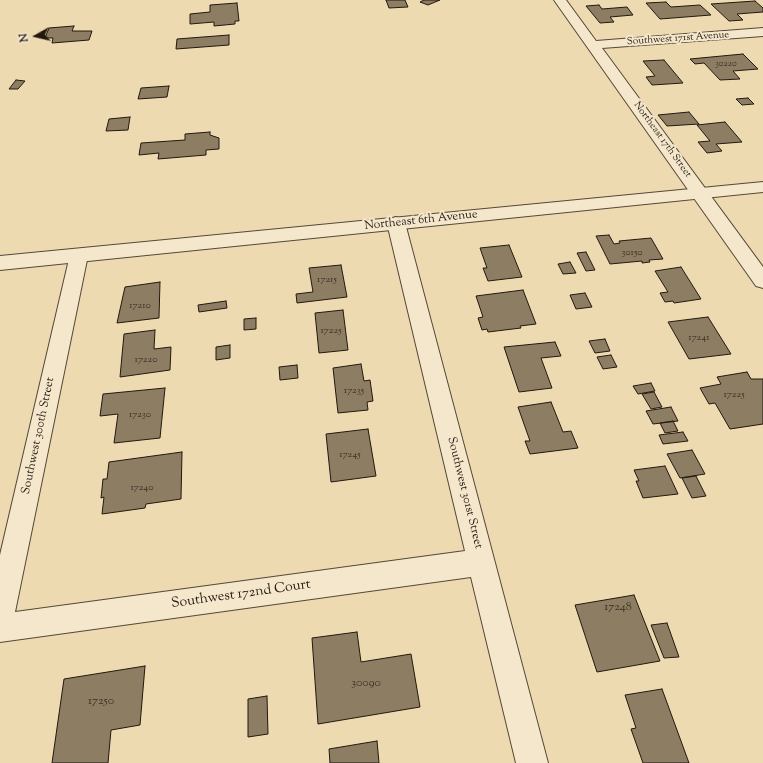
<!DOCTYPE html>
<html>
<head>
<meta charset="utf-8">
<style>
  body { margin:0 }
  #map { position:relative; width:763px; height:763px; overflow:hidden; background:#eedab0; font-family:"Sorts Mill Goudy",serif }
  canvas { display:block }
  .north { position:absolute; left:16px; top:16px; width:40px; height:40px; -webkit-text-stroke:3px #f4e7cc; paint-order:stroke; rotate:262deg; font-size:11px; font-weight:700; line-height:16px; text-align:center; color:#221810 }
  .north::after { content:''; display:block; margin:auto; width:14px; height:18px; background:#221810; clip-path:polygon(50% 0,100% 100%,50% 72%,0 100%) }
</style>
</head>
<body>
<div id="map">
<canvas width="763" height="763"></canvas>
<div class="north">N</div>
</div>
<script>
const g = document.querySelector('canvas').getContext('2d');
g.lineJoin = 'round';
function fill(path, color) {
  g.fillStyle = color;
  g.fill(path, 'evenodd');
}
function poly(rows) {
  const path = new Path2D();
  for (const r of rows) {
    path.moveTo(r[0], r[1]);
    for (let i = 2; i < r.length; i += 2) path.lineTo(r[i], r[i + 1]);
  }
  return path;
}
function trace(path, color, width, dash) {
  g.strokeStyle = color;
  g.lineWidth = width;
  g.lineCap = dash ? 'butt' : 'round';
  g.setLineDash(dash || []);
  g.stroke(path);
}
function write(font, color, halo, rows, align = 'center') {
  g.font = font + ' "Sorts Mill Goudy",serif';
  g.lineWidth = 4;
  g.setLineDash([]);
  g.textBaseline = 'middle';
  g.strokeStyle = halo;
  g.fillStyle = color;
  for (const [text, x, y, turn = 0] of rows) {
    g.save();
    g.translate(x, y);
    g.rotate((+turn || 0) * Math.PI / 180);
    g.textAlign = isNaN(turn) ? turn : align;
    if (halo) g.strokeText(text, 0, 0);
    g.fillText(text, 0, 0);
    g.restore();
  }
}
const building = poly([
  [386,0,405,0,408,7,389,8,386,0],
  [424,0,440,0,428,5,420,2,424,0],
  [755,1,763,8,763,12,737,14,743,20,729,21,711,4,755,1],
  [666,2,671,7,700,5,711,15,660,19,646,3,666,2],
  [237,3,239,21,235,21,235,24,214,26,214,22,190,24,190,14,210,12,210,5,237,3],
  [599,5,602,9,627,7,633,15,610,17,614,22,600,23,586,6,599,5],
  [74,26,72,31,92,31,89,40,52,43,53,38,45,38,49,28,74,26],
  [229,35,229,45,176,49,177,39,229,35],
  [743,54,758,69,733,71,740,79,720,80,704,63,695,64,690,59,743,54],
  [664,60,683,83,652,85,646,77,655,76,643,61,664,60],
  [16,80,25,81,18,89,9,89,16,80],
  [169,86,167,97,138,99,141,88,169,86],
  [748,98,754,104,742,105,736,99,748,98],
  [689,112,699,124,667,126,658,115,689,112],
  [130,117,128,130,106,131,109,119,130,117],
  [725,122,742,142,716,144,722,151,707,153,698,142,710,141,697,125,725,122],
  [210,132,210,135,219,138,219,149,206,150,206,155,158,159,159,153,139,155,141,143,185,140,185,134,210,132],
  [609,235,614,244,620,243,619,241,651,238,663,259,649,260,650,262,642,263,642,261,610,264,596,236,609,235],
  [509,245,522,277,488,281,483,268,487,268,480,248,509,245],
  [586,252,595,270,586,271,577,253,586,252],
  [570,262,576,273,563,274,558,264,570,262],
  [341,265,347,297,297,303,296,294,313,292,309,268,341,265],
  [681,267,701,299,674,303,673,301,665,302,660,293,668,292,655,271,681,267],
  [160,282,159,318,117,323,125,287,160,282],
  [523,290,536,324,520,326,521,328,488,332,487,329,482,330,478,318,483,317,476,296,523,290],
  [585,293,592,307,576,309,570,295,585,293],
  [226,301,227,308,199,312,198,305,226,301],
  [343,310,348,350,319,353,315,313,343,310],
  [708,317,731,354,689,359,668,322,708,317],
  [256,318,256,329,244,330,244,319,256,318],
  [155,330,154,349,171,347,170,370,120,377,124,334,155,330],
  [605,339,610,351,595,353,589,341,605,339],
  [555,342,561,356,541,358,552,388,519,392,504,347,555,342],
  [230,345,230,358,216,360,216,347,230,345],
  [611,355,617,367,603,369,597,357,611,355],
  [361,364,364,381,370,380,373,401,367,402,368,410,338,413,333,368,361,364],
  [297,365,298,378,280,380,279,367,297,365],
  [747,372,751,379,763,379,763,424,730,429,715,403,709,404,700,388,721,384,717,377,747,372],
  [651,383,655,391,638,394,633,386,651,383],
  [165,388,160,438,114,443,118,414,100,416,103,394,165,388],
  [654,392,662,407,651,409,642,394,654,392],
  [551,402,563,432,571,431,578,448,530,454,525,441,530,441,518,407,551,402],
  [671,407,678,421,653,424,646,411,671,407],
  [673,421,678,431,665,433,660,423,673,421],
  [368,429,376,476,331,482,326,434,368,429],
  [683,432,688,441,663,444,659,435,683,432],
  [692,450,705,474,680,478,667,454,692,450],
  [182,452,181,499,146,504,145,508,102,514,104,497,101,498,103,479,107,479,109,462,182,452],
  [665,466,678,494,643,498,636,481,639,481,634,470,665,466],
  [696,476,706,496,692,498,682,478,696,476],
  [634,595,660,661,597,672,575,605,634,595],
  [667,623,679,657,664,658,651,625,667,623],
  [357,632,361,662,411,654,420,707,318,724,312,638,357,632],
  [145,666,140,725,111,730,108,763,52,763,64,679,145,666],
  [662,689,689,763,643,763,631,729,636,728,625,695,662,689],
  [267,696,268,734,248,737,248,699,267,696],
  [377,741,379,763,330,763,329,749,377,741]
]);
fill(building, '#8c7d63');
trace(building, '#221810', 1);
const minor = poly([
  [554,0,566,0,596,41,763,28,763,36,602,48,763,267,763,288,756,286,554,0],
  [396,217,402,219,405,223,548,763,516,763,471,577,0,642,0,555,70,255,72,250,79,249,86,250,88,255,15,612,465,551,387,223,390,219,396,217]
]);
const tertiary = poly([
  [763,182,763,192,0,270,0,256,763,182]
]);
trace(minor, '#554838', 2);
trace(tertiary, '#554838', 2);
fill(minor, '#f4e7cc');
fill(tertiary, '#f4e7cc');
write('9px', '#3c3125', null, [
  ["30220",726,64]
]);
write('10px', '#221810', '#f4e7cc', [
  ["Southwest 171st Avenue",678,39,-4],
  ["Northeast 17th Street",662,140,54]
]);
write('10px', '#3c3125', null, [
  ["30150",632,253],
  ["17215",327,280],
  ["17210",140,306],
  ["17225",331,331],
  ["17241",699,338],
  ["17220",146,360],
  ["17235",354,391],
  ["17225",734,395],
  ["17230",140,415],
  ["17245",350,455],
  ["17240",142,488]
]);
write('12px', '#221810', '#f4e7cc', [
  ["Northeast 6th Avenue",421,221,-6],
  ["Southwest 300th Street",39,436,-78],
  ["Southwest 301st Street",464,493,76]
]);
write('12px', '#3c3125', null, [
  ["17248",618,608],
  ["30090",366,684],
  ["17250",101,702]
]);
write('14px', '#221810', '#f4e7cc', [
  ["Southwest 172nd Court",241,595,-8]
]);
</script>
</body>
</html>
